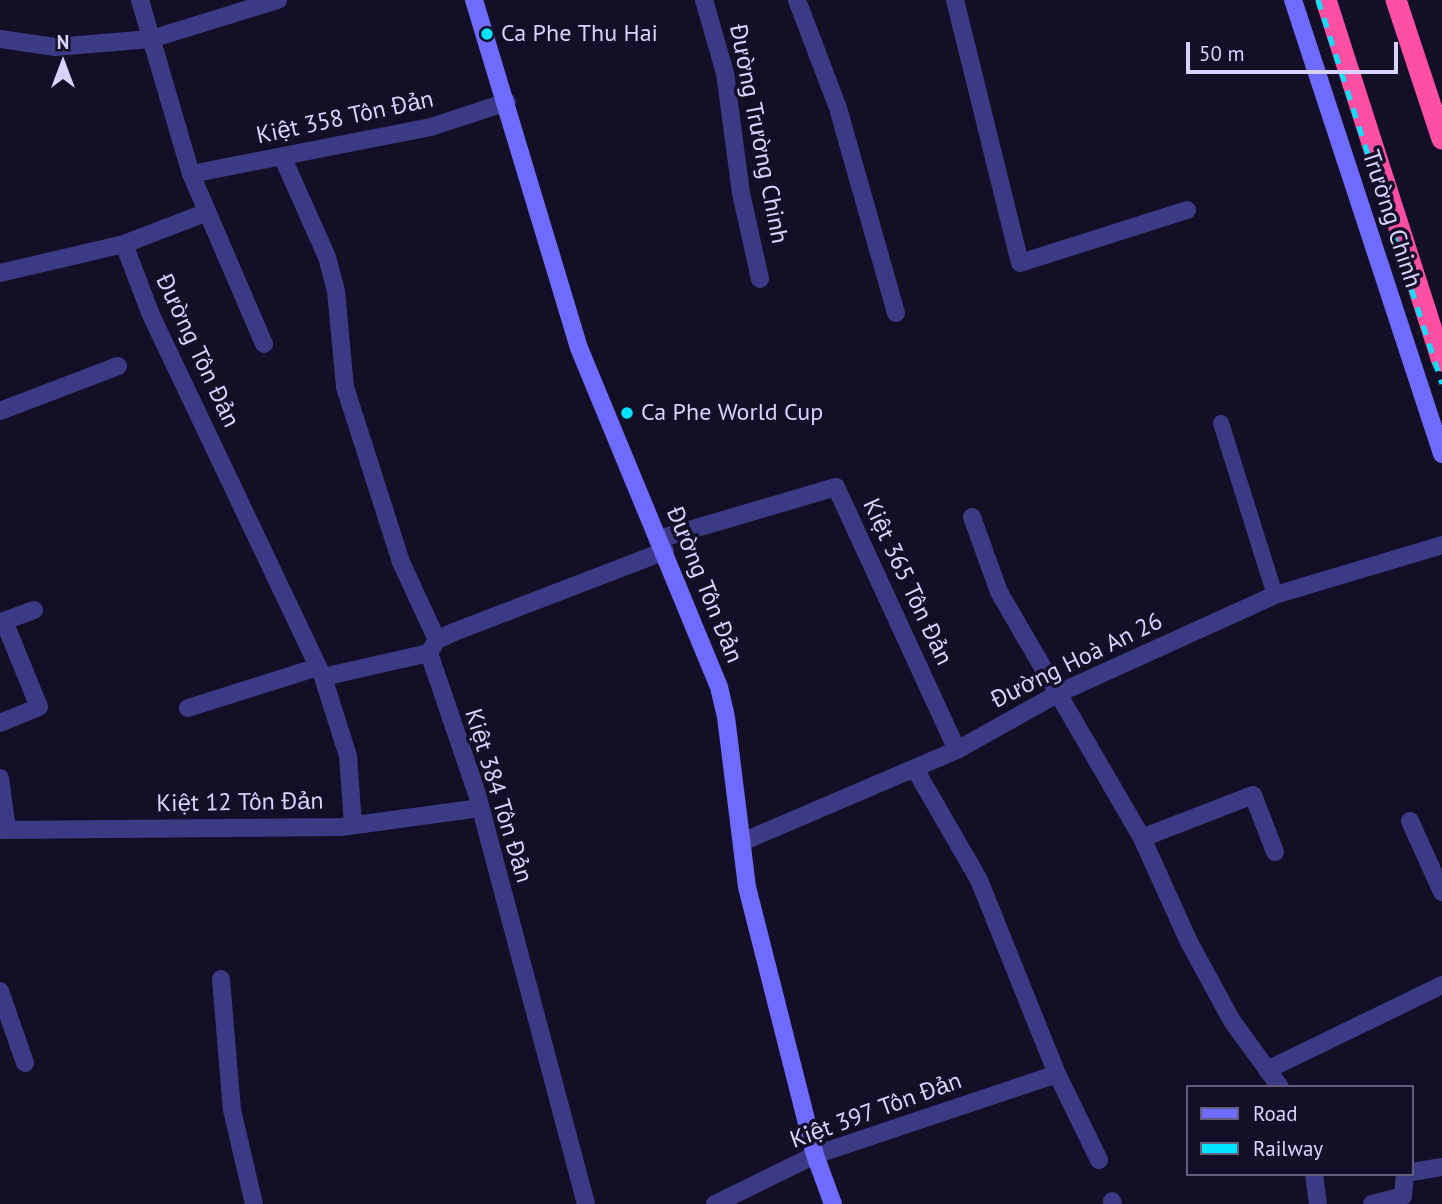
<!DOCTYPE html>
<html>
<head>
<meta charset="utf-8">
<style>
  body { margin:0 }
  #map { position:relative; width:1442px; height:1204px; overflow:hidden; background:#130f26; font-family:"PT Sans",sans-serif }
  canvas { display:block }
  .legend { position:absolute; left:1186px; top:1085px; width:228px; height:91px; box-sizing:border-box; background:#130f26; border:2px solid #625e7d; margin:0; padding:9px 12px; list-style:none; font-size:21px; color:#d9d4ff }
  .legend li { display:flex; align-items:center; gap:14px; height:35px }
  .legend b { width:35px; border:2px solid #625e7d }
  .north { position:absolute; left:28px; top:28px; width:70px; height:70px; -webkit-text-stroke:5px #130f26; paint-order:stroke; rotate:0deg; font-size:19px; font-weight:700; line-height:28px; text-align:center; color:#d9d4ff }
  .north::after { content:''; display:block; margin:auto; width:24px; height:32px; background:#d9d4ff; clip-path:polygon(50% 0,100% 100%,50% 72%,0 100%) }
  .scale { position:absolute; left:1186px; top:42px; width:212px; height:32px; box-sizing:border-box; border:4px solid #d9d4ff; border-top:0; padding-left:9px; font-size:21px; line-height:24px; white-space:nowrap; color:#d9d4ff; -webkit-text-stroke:5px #130f26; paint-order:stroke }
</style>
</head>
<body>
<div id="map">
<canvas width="1442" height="1204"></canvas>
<ul class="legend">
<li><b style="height:9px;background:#6f6bff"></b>Road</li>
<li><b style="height:9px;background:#00e5ff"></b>Railway</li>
</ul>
<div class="north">N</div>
<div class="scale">50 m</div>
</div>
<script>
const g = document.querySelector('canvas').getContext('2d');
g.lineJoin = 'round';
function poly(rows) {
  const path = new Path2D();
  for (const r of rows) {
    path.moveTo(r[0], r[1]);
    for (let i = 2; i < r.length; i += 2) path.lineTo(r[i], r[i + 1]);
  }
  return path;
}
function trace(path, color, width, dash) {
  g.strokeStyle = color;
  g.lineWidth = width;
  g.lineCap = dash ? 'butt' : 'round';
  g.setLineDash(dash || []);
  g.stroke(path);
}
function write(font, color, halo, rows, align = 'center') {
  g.font = font + ' "PT Sans",sans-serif';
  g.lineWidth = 7;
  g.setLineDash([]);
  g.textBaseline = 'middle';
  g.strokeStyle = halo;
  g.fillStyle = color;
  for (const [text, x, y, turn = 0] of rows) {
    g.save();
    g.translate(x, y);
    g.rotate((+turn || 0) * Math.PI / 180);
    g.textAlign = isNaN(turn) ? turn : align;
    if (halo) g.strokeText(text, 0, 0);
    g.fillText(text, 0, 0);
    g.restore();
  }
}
trace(poly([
  [1221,423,1275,595]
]), '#3d3a85', 16);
trace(poly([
  [140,0,191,174,264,344],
  [704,0,725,73,741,193,760,279],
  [797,0,838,108,896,313],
  [955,0,1020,263,1187,210],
  [0,39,55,47,151,39,278,0],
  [282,156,327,257,336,291,345,387,401,562,437,640],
  [191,174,431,127,507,102],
  [124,244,151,315,323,677,348,756,353,825],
  [0,273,124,244,205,213],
  [0,411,118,366],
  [972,517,999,592,1142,838,1189,942,1232,1021,1280,1087],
  [659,539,836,487,957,750],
  [4,621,34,610],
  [0,623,4,621,39,707,0,723],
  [323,677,429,653],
  [188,708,318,667],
  [915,769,979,880,1057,1074,1099,1160],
  [0,778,7,830],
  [1410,821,1442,892],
  [0,830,341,827,480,808],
  [1142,838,1253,795,1275,852],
  [742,842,957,750,1059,693,1275,595,1442,545],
  [221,979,232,1110,254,1204],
  [0,991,25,1063],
  [1267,1070,1442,985],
  [1412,1172,1442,1167],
  [1314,1174,1318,1204],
  [1112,1201,1113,1204],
  [586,1204,477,794,429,653,437,640,454,632,665,551],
  [715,1204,815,1155,1057,1074],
  [1372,1204,1403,1196,1405,1174]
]), '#3d3a85', 18);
trace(poly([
  [474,0,579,348,719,687,726,717,747,887,815,1155,833,1204],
  [1293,0,1442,454]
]), '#6f6bff', 18);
trace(poly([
  [1326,0,1442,361],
  [1396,0,1442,139]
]), '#ff4fa3', 21);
trace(poly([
  [1318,0,1442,384]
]), '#00e5ff', 5, [10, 9]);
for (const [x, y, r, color] of [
  [487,34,7,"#00e5ff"],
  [627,413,7,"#00e5ff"]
]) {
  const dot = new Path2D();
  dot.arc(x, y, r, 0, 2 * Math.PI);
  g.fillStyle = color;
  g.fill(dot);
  trace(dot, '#130f26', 2.5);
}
write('24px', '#d9d4ff', '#130f26', [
  ["Ca Phe Thu Hai",501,34],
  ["Ca Phe World Cup",641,413]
], 'left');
write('24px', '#d9d4ff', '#130f26', [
  ["Kiệt 358 Tôn Đản",345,118,-12],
  ["Đường Trường Chinh",758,134,79],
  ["Trường Chinh",1391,219,72],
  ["Đường Tôn Đản",197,351,65],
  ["Kiệt 365 Tôn Đản",907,582,65],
  ["Đường Tôn Đản",704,585,68],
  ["Đường Hoà An 26",1077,661,-26],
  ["Kiệt 384 Tôn Đản",498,796,73],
  ["Kiệt 12 Tôn Đản",240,803,-1],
  ["Kiệt 397 Tôn Đản",876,1111,-20]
]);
</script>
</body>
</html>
